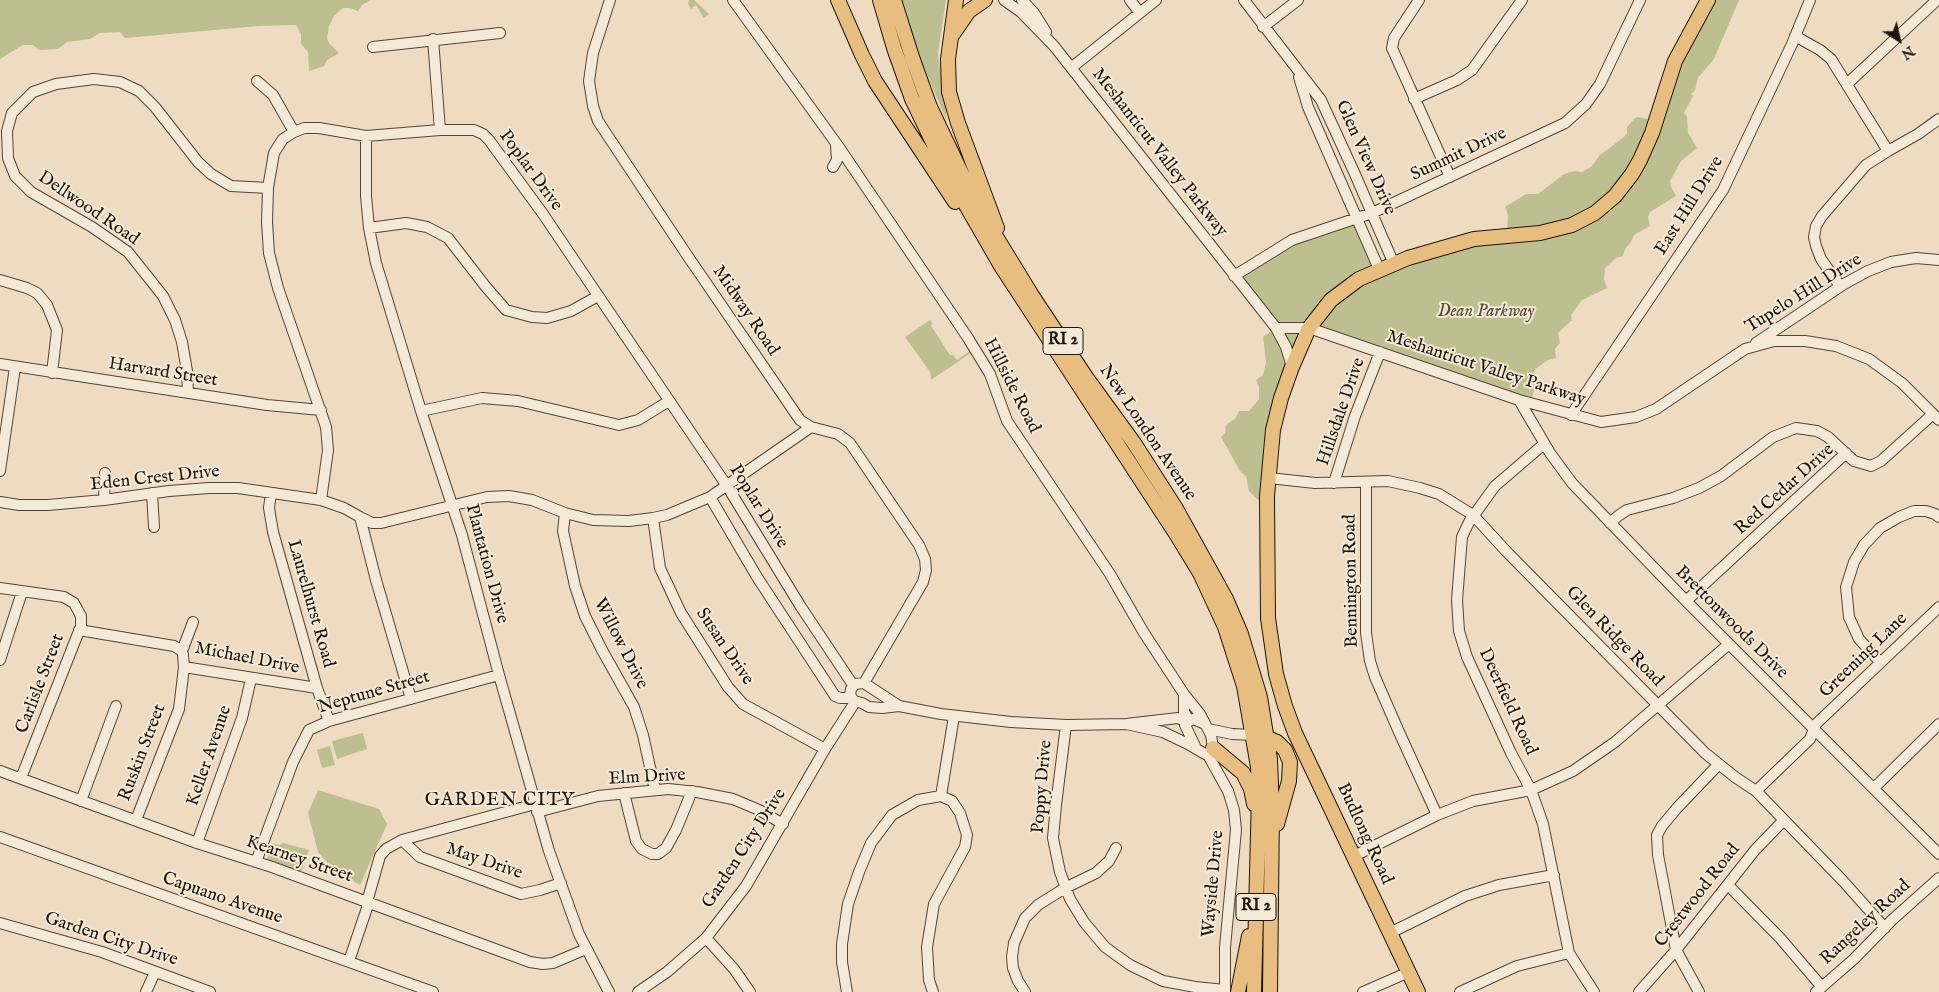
<!DOCTYPE html>
<html>
<head>
<meta charset="utf-8">
<style>
  body { margin:0 }
  #map { position:relative; width:1939px; height:992px; overflow:hidden; background:#eedbc1; font-family:"IM FELL English",serif }
  canvas { display:block }
  .north { position:absolute; left:1874px; top:15px; width:50px; height:50px; -webkit-text-stroke:4px #f4e8d7; paint-order:stroke; rotate:145deg; font-size:14px; font-weight:700; line-height:20px; text-align:center; color:#1f150a }
  .north::after { content:''; display:block; margin:auto; width:18px; height:22px; background:#1f150a; clip-path:polygon(50% 0,100% 100%,50% 72%,0 100%) }
</style>
</head>
<body>
<div id="map">
<canvas width="1939" height="992"></canvas>
<div class="north">N</div>
</div>
<script>
const g = document.querySelector('canvas').getContext('2d');
g.lineJoin = 'round';
function fill(path, color) {
  g.fillStyle = color;
  g.fill(path, 'evenodd');
}
function poly(rows) {
  const path = new Path2D();
  for (const r of rows) {
    path.moveTo(r[0], r[1]);
    for (let i = 2; i < r.length; i += 2) path.lineTo(r[i], r[i + 1]);
  }
  return path;
}
function trace(path, color, width, dash) {
  g.strokeStyle = color;
  g.lineWidth = width;
  g.lineCap = dash ? 'butt' : 'round';
  g.setLineDash(dash || []);
  g.stroke(path);
}
function write(font, color, halo, rows, align = 'center') {
  g.font = font + ' "IM FELL English",serif';
  g.lineWidth = 4;
  g.setLineDash([]);
  g.textBaseline = 'middle';
  g.strokeStyle = halo;
  g.fillStyle = color;
  for (const [text, x, y, turn = 0] of rows) {
    g.save();
    g.translate(x, y);
    g.rotate((+turn || 0) * Math.PI / 180);
    g.textAlign = isNaN(turn) ? turn : align;
    if (halo) g.strokeText(text, 0, 0);
    g.fillText(text, 0, 0);
    g.restore();
  }
}
fill(poly([
  [0,0,371,0,362,5,358,11,350,8,343,8,334,16,329,26,327,38,329,43,339,53,327,60,324,66,309,71,308,52,301,44,301,34,296,25,259,26,125,38,120,32,100,33,90,39,67,42,58,49,39,50,33,45,23,45,0,59],
  [689,0,694,0,709,14,704,18,696,5,691,9,688,4],
  [901,0,946,0,938,53,947,122,919,55],
  [1709,0,1739,0,1714,59,1698,78,1695,90,1691,94,1693,96,1684,113,1687,117,1688,133,1697,148,1681,161,1670,181,1671,187,1676,196,1650,212,1648,217,1650,226,1634,235,1631,242,1625,249,1623,256,1616,258,1605,268,1604,279,1607,288,1582,300,1571,315,1572,320,1558,333,1560,343,1555,349,1556,358,1548,360,1534,370,1536,384,1530,404,1310,329,1284,388,1266,499,1258,500,1249,491,1246,476,1240,471,1221,437,1225,433,1226,425,1235,419,1239,411,1249,411,1259,399,1259,387,1256,380,1263,375,1266,362,1263,337,1274,329,1236,279,1281,246,1354,219,1379,267,1507,235,1508,215,1505,207,1526,194,1538,194,1564,174,1575,171,1582,172,1592,166,1600,155,1624,137,1627,133,1627,127,1636,117,1655,120],
  [930,320,932,323,931,326,950,355,953,355,957,360,970,351,972,352,931,380,930,372,905,337],
  [363,733,367,749,337,759,332,741],
  [330,746,335,765,322,768,317,750],
  [318,790,379,809,387,824,360,885,334,870,318,852,308,813],
  [273,843,279,845,283,843,309,850,300,874,266,862]
]), '#bdbf90');
const minor = poly([
  [610,0,593,53,589,81,593,106,598,121,687,255,800,420,811,427,838,434,850,443,919,545,925,559,926,570,923,582,864,683],
  [733,0,841,150,968,338,990,374,1007,421,1110,574,1144,633,1184,694,1200,714,1211,735,1213,748,1210,753,1205,754,1188,744,1163,732,1126,724],
  [1004,0,1021,12,1054,46,1276,328,1286,347,1292,367],
  [1022,0,1034,13,1046,32],
  [1130,0,1140,13],
  [1244,0,1321,100,1354,172,1394,264],
  [1419,0,1394,38,1392,48,1450,177],
  [1263,27,1298,0],
  [1795,36,1820,50,1831,59,1888,151],
  [433,39,440,130],
  [373,47,500,33],
  [1071,68,1156,0],
  [1299,77,1308,107,1379,269],
  [257,81,273,95,294,132],
  [1847,84,1937,0],
  [1414,99,1457,80,1472,70,1522,0],
  [366,136,366,196,369,228,376,263,421,411,462,535,499,675,549,851,579,934,609,992],
  [833,167,837,160,836,145],
  [369,228,406,223,427,227,448,238,486,287,506,310,532,317,547,318,571,311,598,296],
  [1234,276,1292,240,1372,213,1565,123,1586,104,1600,84,1640,0],
  [0,280,27,288,37,293,47,305,57,330,52,373],
  [1840,286,1821,259,1816,246,1814,237,1816,226,1822,216,1866,165,1888,151,1918,134,1939,119],
  [1276,328,1309,328,1519,400,1601,422,1636,417,1656,409,1745,349,1774,341,1805,341,1836,346,1869,359,1902,383,1939,420],
  [1756,343,1844,284,1868,271,1891,262,1916,258,1939,260],
  [0,364,267,405,321,410],
  [188,392,187,371,182,342,175,320,163,296,128,252,92,227,31,192,15,176,8,158,7,131,12,113,33,92,56,84,94,79,120,82,139,91,155,107,198,162,211,174,231,186,268,188],
  [1519,400,1550,453,1572,483,1686,601,1939,854],
  [421,411,482,398,518,401,619,425,638,420,669,401],
  [1571,415,1723,190,1792,44,1810,0],
  [1544,444,1495,486,1469,522,1462,537,1457,600,1459,631,1467,657,1511,753,1531,790,1543,824,1569,953,1594,992],
  [0,471,15,367],
  [1269,478,1315,483,1388,481,1420,488,1439,494,1473,515,1506,551,1705,753,1735,777,1756,791,1843,881,1885,928],
  [1334,483,1355,416,1380,352],
  [1366,483,1366,633,1370,661,1375,677,1399,732,1437,815],
  [152,493,154,527],
  [271,493,269,508,273,532,317,688,329,721],
  [710,497,757,577,835,696,840,698,851,698],
  [104,500,105,473],
  [321,500,328,450,326,427,278,288,269,253,267,222,268,188,274,153,283,139,294,132,304,128,319,128,366,136,440,130,474,130,483,134,489,140,543,214,727,486,801,607,853,685],
  [0,502,19,505,48,505,104,500,169,491,209,488,238,488,321,500,344,508,360,517,376,580,411,699],
  [565,513,563,531,575,586,585,616,602,650,634,707,643,735,655,790],
  [360,517,372,523,381,523,487,497,509,496,532,500,565,513,593,520,629,521,653,518,667,515,710,497,811,427],
  [653,518,660,568,681,613,728,687,743,704,825,749],
  [1610,523,1618,516,1627,510,1673,498,1699,488,1721,476,1773,437,1796,428,1817,431,1828,437,1854,461,1871,466,1881,461,1933,414],
  [0,588,64,597,74,603,81,616,81,627,77,636,21,778],
  [1686,601,1846,453],
  [79,630,174,646,182,651,183,655,184,667,179,709,136,820],
  [182,651,193,622],
  [0,660,22,592],
  [1880,662,1859,639,1849,617,1846,587,1854,562,1864,545,1880,528,1899,517,1914,511,1926,511,1935,514,1939,517],
  [184,667,317,688],
  [1184,694,1184,712,1189,721],
  [899,706,864,683,855,684,851,689,850,695,854,701,862,703,869,707,882,708,899,706,941,714,1011,722,1066,725,1126,724,1178,718,1187,722],
  [1066,725,1056,805,1053,838,1060,872,1070,899,1084,922,1105,947,1130,965,1163,981,1195,987,1225,990],
  [1208,729,1232,734,1253,735],
  [1195,746,1185,725,1189,721,1193,719,1205,724],
  [1208,755,1228,791,1234,810,1236,830,1225,947,1225,992],
  [0,771,197,843,272,867,530,962,543,964,553,963,586,949],
  [1874,788,1939,724],
  [1756,791,1810,739,1816,724,1939,607],
  [624,793,636,841,642,849,652,854,658,854,666,848,676,830,692,791],
  [81,801,116,706],
  [537,812,598,796,668,789,697,792,733,799,759,810,783,824],
  [0,837,433,992],
  [402,840,420,857,521,894,540,890,561,883],
  [197,843,242,718,251,679],
  [1354,856,1437,815,1473,801,1531,790,1573,771,1615,742,1729,644],
  [256,862,293,762,309,730,329,721,499,675],
  [1728,885,1780,938,1822,987],
  [0,923,102,952,210,992],
  [1390,933,1465,896,1499,885,1554,875],
  [706,938,734,969,750,992],
  [349,961,367,908,367,902,380,856,386,849,402,840,535,804],
  [146,992,155,972],
  [638,992,667,972,706,938,746,886,825,749,855,702],
  [847,992,842,962,842,944,848,904,859,872,871,843,892,815,918,800,941,796,954,716],
  [933,992,929,980,927,947,934,904,965,847,967,835,960,813,952,801,941,796],
  [1025,992,1018,981,1013,968,1012,957,1014,943,1025,918,1038,905,1065,888,1096,873,1109,861,1116,848],
  [1363,992,1409,972],
  [1460,992,1517,966,1569,953],
  [1639,992,1676,950,1755,850,1783,821],
  [1699,992,1676,950,1658,855,1657,835,1662,826,1677,808,1719,764],
  [1816,992,1854,959,1892,920,1939,878]
]);
const major = poly([
  [838,0,862,55,875,81,955,202],
  [880,0,894,48,912,99,936,149,963,200,1001,266,1178,537,1200,573,1225,627,1244,686,1258,767,1259,794,1254,992],
  [894,0,912,57,930,107,976,204,1031,294,1086,377,1134,443,1175,507,1226,599,1241,634,1260,697,1270,759,1272,810,1270,992],
  [956,0,948,59,949,92,958,123,997,228],
  [953,34,969,11,985,0],
  [1260,735,1277,742,1285,750,1290,762,1289,781,1277,824],
  [1213,748,1243,773,1251,789,1254,804],
  [1238,992,1249,936],
  [1418,992,1295,733,1285,706,1276,674,1268,618,1267,496,1273,430,1281,398,1292,367,1309,328,1331,300,1359,279,1408,258,1474,239,1540,233,1572,225,1595,213,1615,196,1632,174,1640,160,1652,133,1675,61,1708,0]
]);
trace(minor, '#534638', 12);
trace(major, '#1f150a', 16);
trace(minor, '#f4e8d7', 10);
trace(major, '#e7be80', 14);
for (const [x, y, w] of [
  [1063,341,40],
  [1256,907,40]
]) {
  const box = new Path2D();
  box.roundRect(x - w / 2, y - 13.5, w, 27, 4);
  g.fillStyle = '#f4e8d7';
  g.fill(box);
  trace(box, '#1f150a', 1);
}
write('bold 16px', '#1f150a', null, [
  ["RI 2",1063,341],
  ["RI 2",1256,907]
]);
write('18px', '#1f150a', '#f4e8d7', [
  ["Meshanticut Valley Parkway",1159,153,52],
  ["Summit Drive",1459,155,-25],
  ["Glen View Drive",1365,158,66],
  ["Poplar Drive",530,171,54],
  ["East Hill Drive",1690,206,-58],
  ["Dellwood Road",88,209,34],
  ["Tupelo Hill Drive",1804,294,-32],
  ["Midway Road",745,311,56],
  ["Meshanticut Valley Parkway",1486,369,18],
  ["Harvard Street",163,373,9],
  ["Hillside Road",1011,386,63],
  ["Hillsdale Drive",1342,412,-71],
  ["New London Avenue",1147,433,56],
  ["Eden Crest Drive",155,479,-6],
  ["Red Cedar Drive",1785,490,-42],
  ["Poplar Drive",758,507,58],
  ["Plantation Drive",486,564,75],
  ["Bennington Road",1352,581,-91],
  ["Laurelhurst Road",310,604,74],
  ["Brettonwoods Drive",1731,623,45],
  ["Glen Ridge Road",1614,637,46],
  ["Willow Drive",620,644,63],
  ["Susan Drive",724,647,56],
  ["Greening Lane",1864,656,-44],
  ["Michael Drive",247,659,11],
  ["Carlisle Street",41,684,-69],
  ["Neptune Street",374,693,-16],
  ["Deerfield Road",1507,702,65],
  ["Ruskin Street",143,753,-69],
  ["Keller Avenue",210,756,-71],
  ["Elm Drive",647,778,-3],
  ["Poppy Drive",1043,787,-85],
  ["Budlong Road",1364,834,65],
  ["Garden City Drive",745,849,-57],
  ["Kearney Street",299,860,19],
  ["May Drive",484,862,19],
  ["Wayside Drive",1214,884,-85],
  ["Crestwood Road",1698,896,-52],
  ["Capuano Avenue",222,899,19],
  ["Rangeley Road",1866,923,-43],
  ["Garden City Drive",111,940,18]
]);
write('italic 18px', '#565039', '#f4e8d7', [
  ["Dean Parkway",1486,312]
]);
g.letterSpacing = '1px';
write('19px', '#1f150a', '#f4e8d7', [
  ["GARDEN CITY",500,801]
]);
g.letterSpacing = '0px';
</script>
</body>
</html>
